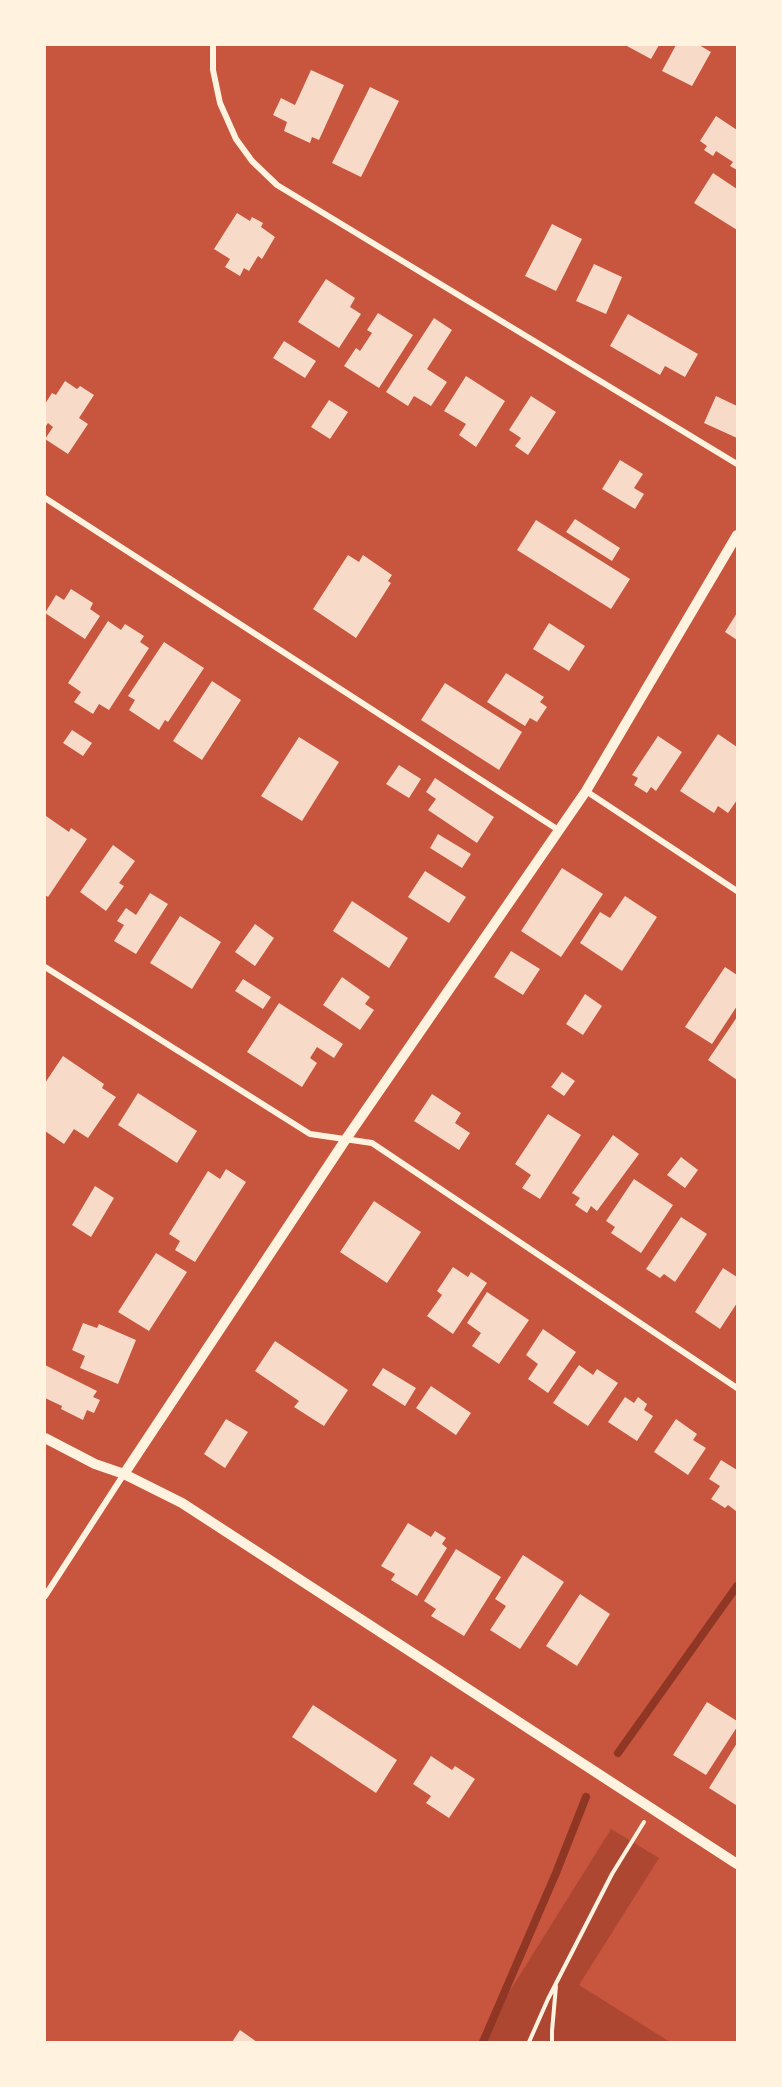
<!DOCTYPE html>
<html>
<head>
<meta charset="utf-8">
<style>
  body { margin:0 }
  #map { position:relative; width:782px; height:2087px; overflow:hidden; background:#c8553d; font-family:Overpass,sans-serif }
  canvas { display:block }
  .frame { position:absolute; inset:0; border:46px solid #fff3e0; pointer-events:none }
</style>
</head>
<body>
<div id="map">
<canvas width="782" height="2087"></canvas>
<div class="frame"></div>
</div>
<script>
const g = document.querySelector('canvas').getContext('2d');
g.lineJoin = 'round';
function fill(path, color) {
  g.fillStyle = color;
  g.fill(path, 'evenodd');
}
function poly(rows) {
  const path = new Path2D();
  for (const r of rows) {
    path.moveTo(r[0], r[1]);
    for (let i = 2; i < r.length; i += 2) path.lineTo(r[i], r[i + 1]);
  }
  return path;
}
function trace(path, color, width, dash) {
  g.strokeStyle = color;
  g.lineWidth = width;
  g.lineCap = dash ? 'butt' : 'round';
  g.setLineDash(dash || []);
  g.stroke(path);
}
fill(poly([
  [611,1829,659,1858,579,1985,670,2042,478,2042]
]), '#ae4732');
trace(poly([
  [618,1753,737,1586],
  [483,2042,556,1873,586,1797]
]), '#8f3625', 8);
fill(poly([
  [625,45,659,45,651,59],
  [676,45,699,45,711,52,692,86,662,71],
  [311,70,344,85,319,140,312,137,310,143,284,131,287,122,273,115,281,98,295,105],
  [370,87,399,101,361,177,332,163],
  [716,116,737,130,737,170,730,166,733,162,716,151,713,156,704,150,707,146,700,141],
  [713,173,737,189,737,230,694,203],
  [237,213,250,221,252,217,263,223,261,227,275,237,262,259,258,256,249,271,244,268,240,276,225,267,230,259,214,249],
  [552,224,582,239,556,291,525,276],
  [594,264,622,277,606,314,576,301],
  [326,279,355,298,350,307,361,314,339,348,298,322],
  [378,313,413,335,379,388,344,366,356,348,360,351,372,333,367,330],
  [628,314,698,354,685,377,665,366,660,375,610,346],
  [434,318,452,330,427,369,447,382,431,406,414,396,408,406,386,392],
  [284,341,316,361,305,378,273,358],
  [466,376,505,401,476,447,459,435,466,424,444,411],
  [65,381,77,389,80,386,94,395,79,418,88,424,68,454,45,439,53,427,48,423,46,426,45,425,45,404,52,393,56,395],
  [531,396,556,412,528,455,515,446,521,438,509,430],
  [716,396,737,406,737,438,704,423],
  [329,400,348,412,330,439,311,427],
  [620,460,643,474,634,488,644,494,635,509,602,489],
  [575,519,620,548,612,561,566,532],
  [536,520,630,579,611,609,517,550],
  [348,555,359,562,363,555,392,575,388,581,391,583,356,638,313,609],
  [71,589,93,603,90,609,100,616,85,639,45,613,56,595,64,600],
  [737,613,737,640,725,632],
  [108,621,121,630,125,624,144,636,140,642,149,648,109,710,99,704,93,714,74,702,81,692,68,683],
  [549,623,585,646,569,671,533,649],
  [164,642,204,668,168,722,165,720,159,730,129,710,135,700,128,696],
  [506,673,544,697,540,702,547,707,537,722,530,718,525,726,487,702],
  [212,681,241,700,202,760,173,741],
  [445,683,522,732,499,770,421,720],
  [72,730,92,743,83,756,63,743],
  [718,734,737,747,737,800,728,813,718,806,714,813,680,791],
  [658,736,682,752,656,791,651,787,647,793,634,785,638,778,632,775],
  [299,737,339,762,302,821,261,796],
  [399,765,421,779,409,798,386,784],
  [435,778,494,817,477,843,428,810,436,799,426,792],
  [46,816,69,832,71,828,87,839,48,897,45,895],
  [438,834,471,854,462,868,430,848],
  [113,845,135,861,119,883,124,886,106,911,80,892],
  [562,868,603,894,561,957,521,931],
  [425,871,466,897,449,923,408,897],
  [150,893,168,904,136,954,114,941,124,925,117,921,126,908,136,915],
  [625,896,657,917,622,971,580,943,600,912,610,918],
  [352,901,408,938,389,968,333,931],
  [180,916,221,942,192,989,150,963],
  [255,924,274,938,255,966,235,952],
  [511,951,540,969,523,995,494,977],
  [725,967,737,975,737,1006,712,1044,685,1027],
  [342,977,370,997,365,1004,374,1010,360,1030,323,1005],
  [243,979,271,997,263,1009,235,991],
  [585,994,602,1006,583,1035,566,1024],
  [279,1003,343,1044,334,1058,317,1047,310,1058,317,1063,302,1087,247,1052],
  [737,1017,737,1080,708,1060],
  [63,1056,104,1084,102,1088,116,1097,88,1138,74,1129,64,1144,45,1131,45,1083],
  [562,1072,575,1081,564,1096,551,1087],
  [138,1093,197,1131,177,1163,118,1125],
  [432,1094,461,1113,455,1123,470,1133,459,1150,414,1121],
  [548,1114,581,1135,540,1199,522,1188,531,1175,515,1164],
  [613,1135,639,1154,597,1211,591,1206,587,1213,575,1205,580,1198,572,1193],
  [681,1157,698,1170,685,1188,667,1175],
  [226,1169,246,1182,195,1262,175,1250,180,1241,169,1234,208,1171,220,1179],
  [634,1179,673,1205,641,1253,611,1233,615,1227,606,1221],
  [95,1186,114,1198,91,1237,72,1225],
  [374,1201,421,1232,387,1283,340,1252],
  [681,1217,707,1234,675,1282,664,1274,660,1278,646,1269],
  [156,1253,187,1272,149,1331,118,1312],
  [453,1267,468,1277,471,1272,487,1283,453,1334,427,1316,442,1295,437,1291],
  [723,1268,737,1277,737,1303,720,1329,695,1312],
  [487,1292,529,1320,499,1364,472,1346,481,1333,467,1323],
  [83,1323,97,1328,99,1324,136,1340,118,1384,80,1368,85,1356,72,1350],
  [543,1329,576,1352,548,1393,528,1379,538,1364,526,1355],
  [275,1341,348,1390,324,1426,294,1407,299,1401,255,1371],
  [45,1365,97,1391,93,1397,100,1400,94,1413,87,1410,83,1420,61,1409,62,1406,45,1398],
  [579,1365,593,1375,597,1369,618,1383,588,1426,553,1403],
  [383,1368,416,1388,405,1406,372,1385],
  [431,1386,471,1413,456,1435,416,1408],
  [625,1397,634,1403,638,1397,647,1404,644,1410,653,1416,637,1441,608,1422],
  [226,1419,248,1432,225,1468,204,1454],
  [676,1419,697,1434,693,1440,706,1448,688,1475,654,1452],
  [721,1460,737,1470,736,1511,728,1505,725,1508,711,1499,720,1486,709,1479],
  [408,1523,431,1537,435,1531,446,1538,442,1544,447,1548,417,1596,391,1580,395,1574,381,1566],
  [456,1549,501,1577,464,1636,431,1616,436,1609,424,1601],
  [523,1555,564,1582,520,1649,490,1630,506,1606,495,1599],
  [580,1594,610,1614,577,1666,546,1646],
  [707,1702,737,1721,737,1727,706,1775,673,1755],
  [313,1705,397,1760,376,1793,292,1737],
  [737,1743,737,1803,736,1805,709,1788],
  [431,1756,452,1770,455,1766,475,1779,449,1818,426,1803,431,1796,413,1784],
  [240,2030,257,2042,232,2042]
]), '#f7dbc8');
trace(poly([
  [529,2042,548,1999,612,1874,644,1822],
  [552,2042,552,2031,556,1986]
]), '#fff3e0', 4);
trace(poly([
  [213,45,213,70,220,103,236,139,252,161,277,185,737,464],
  [45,498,560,831],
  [586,791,737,891],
  [45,967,310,1134,372,1143,737,1388],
  [45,1596,124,1474]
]), '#fff3e0', 6);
trace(poly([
  [45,1438,95,1464,124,1474,182,1503,737,1864],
  [124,1474,346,1139,586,791,737,535]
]), '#fff3e0', 10);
</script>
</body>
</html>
